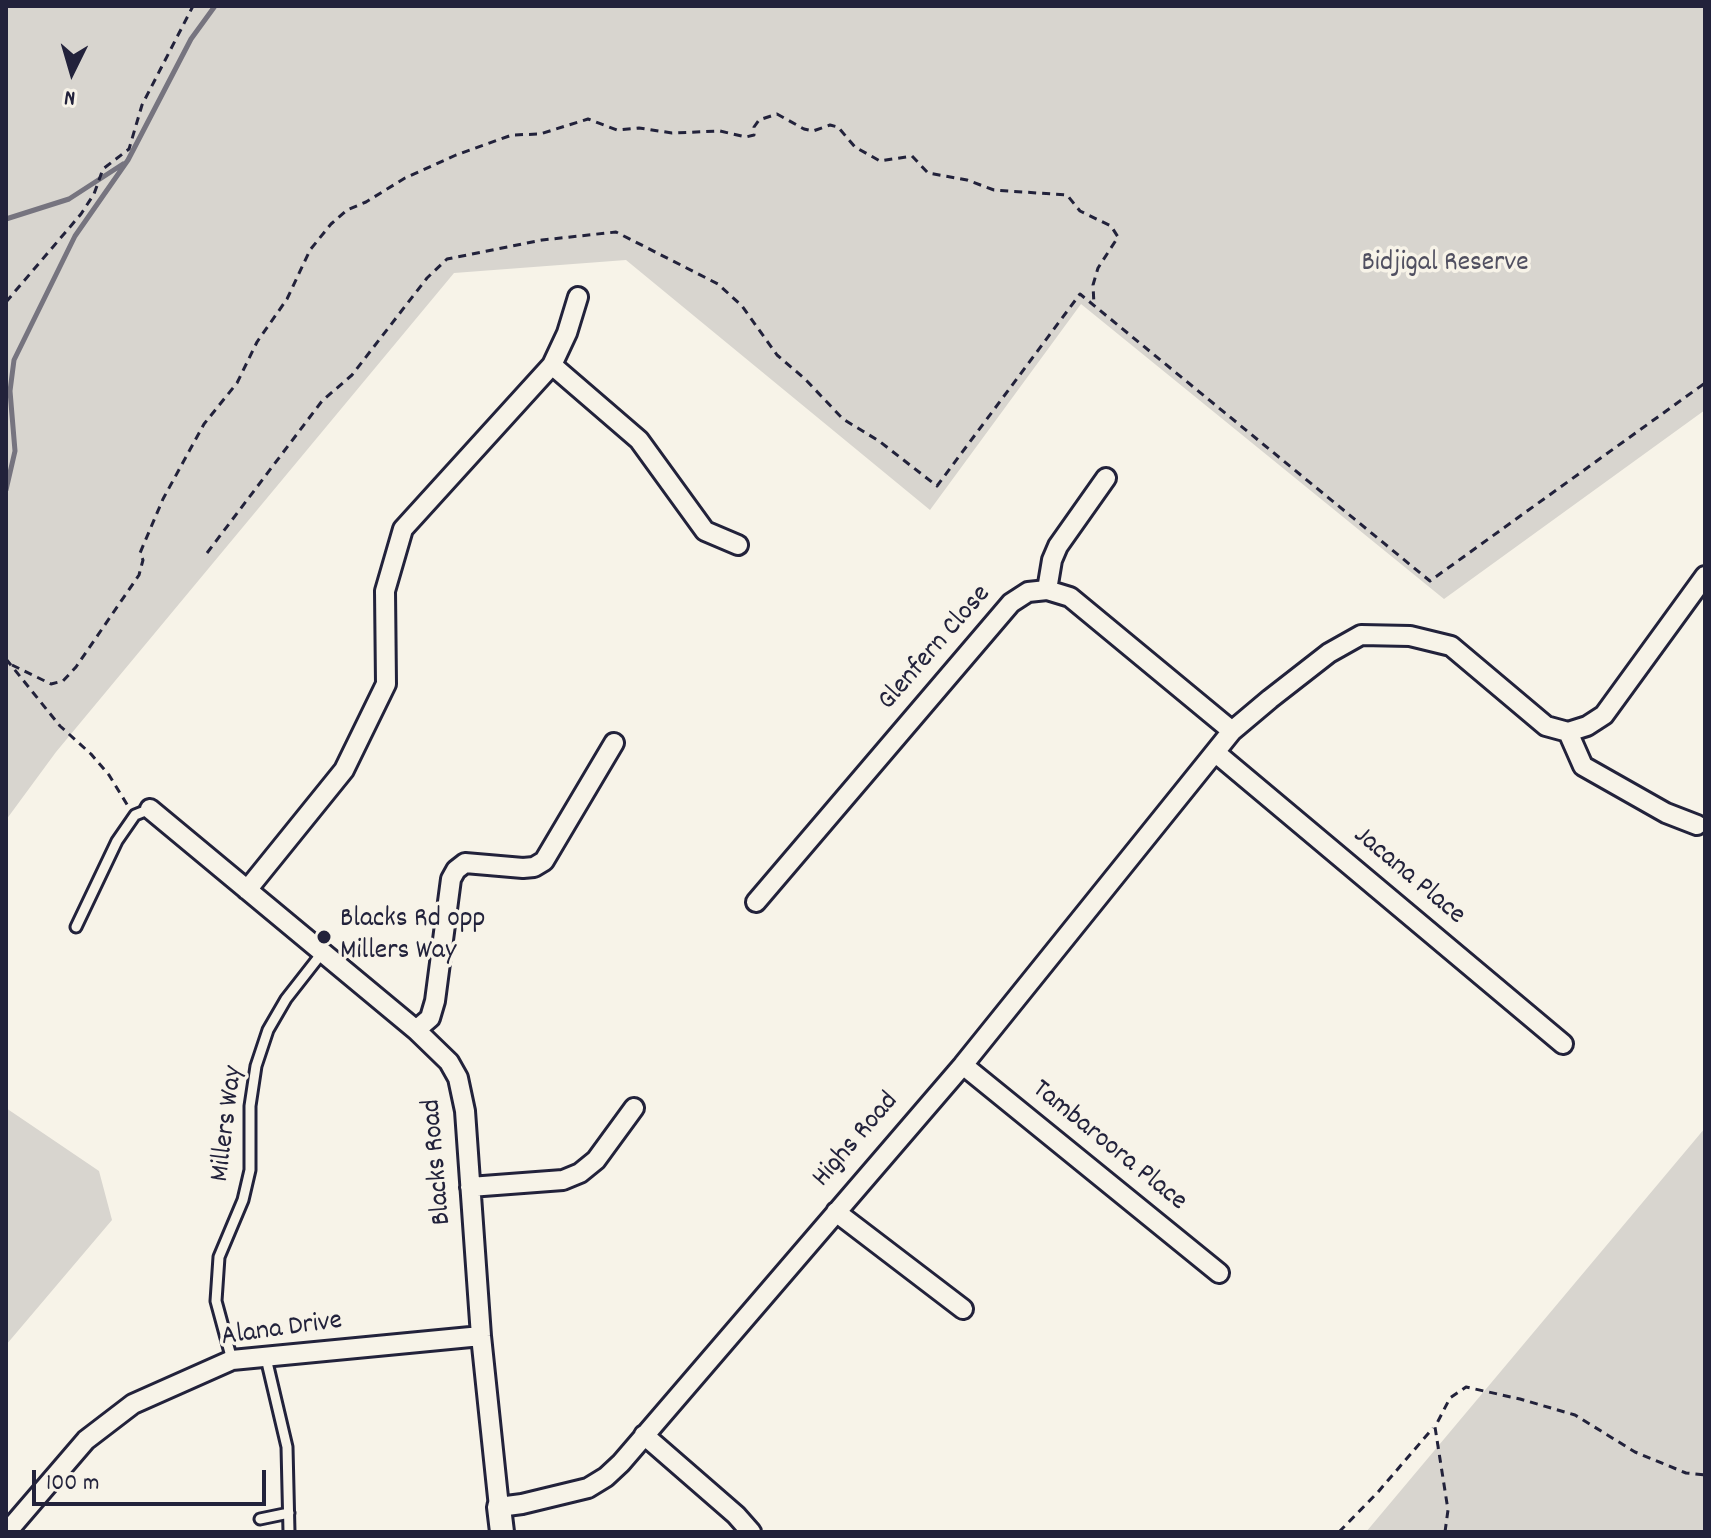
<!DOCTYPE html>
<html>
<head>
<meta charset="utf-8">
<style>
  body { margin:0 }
  #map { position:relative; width:1711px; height:1538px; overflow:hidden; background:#f7f3e8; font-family:Dekko,sans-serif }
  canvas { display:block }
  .frame { position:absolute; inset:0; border:8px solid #22223b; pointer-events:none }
  .north { position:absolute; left:32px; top:32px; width:80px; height:80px; -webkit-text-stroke:6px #f7f3e8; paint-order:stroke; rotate:185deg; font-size:22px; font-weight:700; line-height:32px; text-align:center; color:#22223b }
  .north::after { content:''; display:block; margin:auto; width:28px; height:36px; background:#22223b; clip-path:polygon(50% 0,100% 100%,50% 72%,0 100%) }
  .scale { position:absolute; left:32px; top:1470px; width:234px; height:36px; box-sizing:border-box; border:4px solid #22223b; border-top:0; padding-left:10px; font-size:24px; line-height:28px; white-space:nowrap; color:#22223b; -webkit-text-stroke:6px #f7f3e8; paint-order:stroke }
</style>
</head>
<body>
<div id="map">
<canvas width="1711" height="1538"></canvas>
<div class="frame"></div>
<div class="north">N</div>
<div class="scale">100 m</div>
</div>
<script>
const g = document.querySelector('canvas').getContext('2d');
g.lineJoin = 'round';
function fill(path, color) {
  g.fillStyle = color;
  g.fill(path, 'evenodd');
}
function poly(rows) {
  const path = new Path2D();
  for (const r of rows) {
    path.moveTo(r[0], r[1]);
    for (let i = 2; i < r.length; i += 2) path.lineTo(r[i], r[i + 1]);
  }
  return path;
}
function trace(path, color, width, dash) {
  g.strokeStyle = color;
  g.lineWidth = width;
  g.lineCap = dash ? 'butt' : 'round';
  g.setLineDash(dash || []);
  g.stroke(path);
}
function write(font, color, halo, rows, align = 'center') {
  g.font = font + ' Dekko,sans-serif';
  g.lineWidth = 7;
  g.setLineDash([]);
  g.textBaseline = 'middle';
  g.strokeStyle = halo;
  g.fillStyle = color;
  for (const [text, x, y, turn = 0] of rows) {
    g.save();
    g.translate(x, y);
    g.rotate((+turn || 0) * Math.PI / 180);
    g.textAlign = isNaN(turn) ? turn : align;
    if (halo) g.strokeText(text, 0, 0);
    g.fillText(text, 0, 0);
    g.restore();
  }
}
fill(poly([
  [6,6,1705,6,1705,410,1444,599,1081,304,930,510,626,260,454,273,56,752,6,820],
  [6,1108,99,1171,112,1220,6,1345],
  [1705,1128,1705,1532,1366,1532]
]), '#d8d5cf');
trace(poly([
  [6,219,69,199,123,164],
  [6,490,15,451,10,391,14,360,75,236,128,160,191,39,215,6]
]), '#76747f', 5);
const service = poly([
  [76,927,117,841,135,815,150,809],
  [266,1358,287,1447,289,1532],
  [232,1360,216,1301,219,1257,243,1200,250,1170,250,1106,256,1066,268,1030,286,999,322,953],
  [260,1519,289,1513]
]);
const minor = poly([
  [552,365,639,440,705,531,738,545],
  [1047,590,1052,560,1058,546,1106,478],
  [1568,732,1583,766,1666,813,1697,825],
  [1216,753,1563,1044],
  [150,809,416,1030,449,1062,458,1078,465,1111,481,1336,499,1507,522,1504,588,1488,606,1477,621,1463,963,1065,1232,731,1270,699,1329,653,1361,635,1410,636,1451,646,1546,726,1568,732,1587,726,1604,715,1705,576],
  [247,890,344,770,386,684,385,591,403,529,552,365,567,333,578,297],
  [756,902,1011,603,1028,592,1047,590,1070,597,1232,731],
  [416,1030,430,1018,435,1001,451,879,456,870,465,863,523,868,534,867,544,861,614,743],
  [963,1065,1219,1273],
  [470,1187,563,1180,580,1173,596,1160,634,1108],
  [836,1212,963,1309],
  [644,1435,736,1515,751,1532],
  [7,1532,86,1440,133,1404,232,1360,481,1336]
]);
const tertiary = poly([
  [499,1507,502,1532]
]);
trace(service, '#22223b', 15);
trace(minor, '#22223b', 24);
trace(tertiary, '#22223b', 28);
trace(poly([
  [6,302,81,214,94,194,103,169,129,149,142,105,193,6],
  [207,553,322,401,352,375,427,278,447,259,542,240,616,232,718,284,742,306,777,355,805,379,843,419,879,441,937,486,1080,294,1430,581,1705,383],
  [6,659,60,726,91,754,109,775,128,806],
  [12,665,51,684,63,681,76,667,139,575,143,560,140,553,163,499,204,424,237,383,257,342,287,299,310,250,331,224,347,210,366,202,405,178,456,155,512,135,540,134,588,119,617,130,639,128,672,133,720,131,746,137,754,135,754,127,759,120,777,114,804,129,813,131,830,125,838,127,855,147,880,161,912,156,928,173,967,180,994,190,1067,195,1080,211,1111,226,1118,237,1098,268,1093,285,1094,305],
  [1339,1532,1378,1492,1433,1428],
  [1445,1532,1448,1510,1435,1427,1450,1398,1466,1387,1520,1399,1575,1415,1635,1452,1686,1473,1705,1475]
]), '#22223b', 3, [8, 6]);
trace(service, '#f7f3e8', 9);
trace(minor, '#f7f3e8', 18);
trace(tertiary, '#f7f3e8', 22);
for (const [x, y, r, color] of [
  [324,937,8,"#22223b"]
]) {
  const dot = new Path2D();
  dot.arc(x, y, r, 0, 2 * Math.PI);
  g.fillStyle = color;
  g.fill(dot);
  trace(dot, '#f7f3e8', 3);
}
write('28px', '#504f60', '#f7f3e8', [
  ["Bidjigal Reserve",1445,265]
]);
write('28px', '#22223b', '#f7f3e8', [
  ["Glenfern Close",936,649,-49],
  ["Jacana Place",1408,877,40],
  ["Millers Way",229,1124,-83],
  ["Highs Road",857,1141,-49],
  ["Tambaroora Place",1108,1147,39],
  ["Blacks Road",439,1162,-95],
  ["Alana Drive",282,1331,-8]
]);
write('28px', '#22223b', '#f7f3e8', [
  ["Blacks Rd opp",340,921],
  ["Millers Way",340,953]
], 'left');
</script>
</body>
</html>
